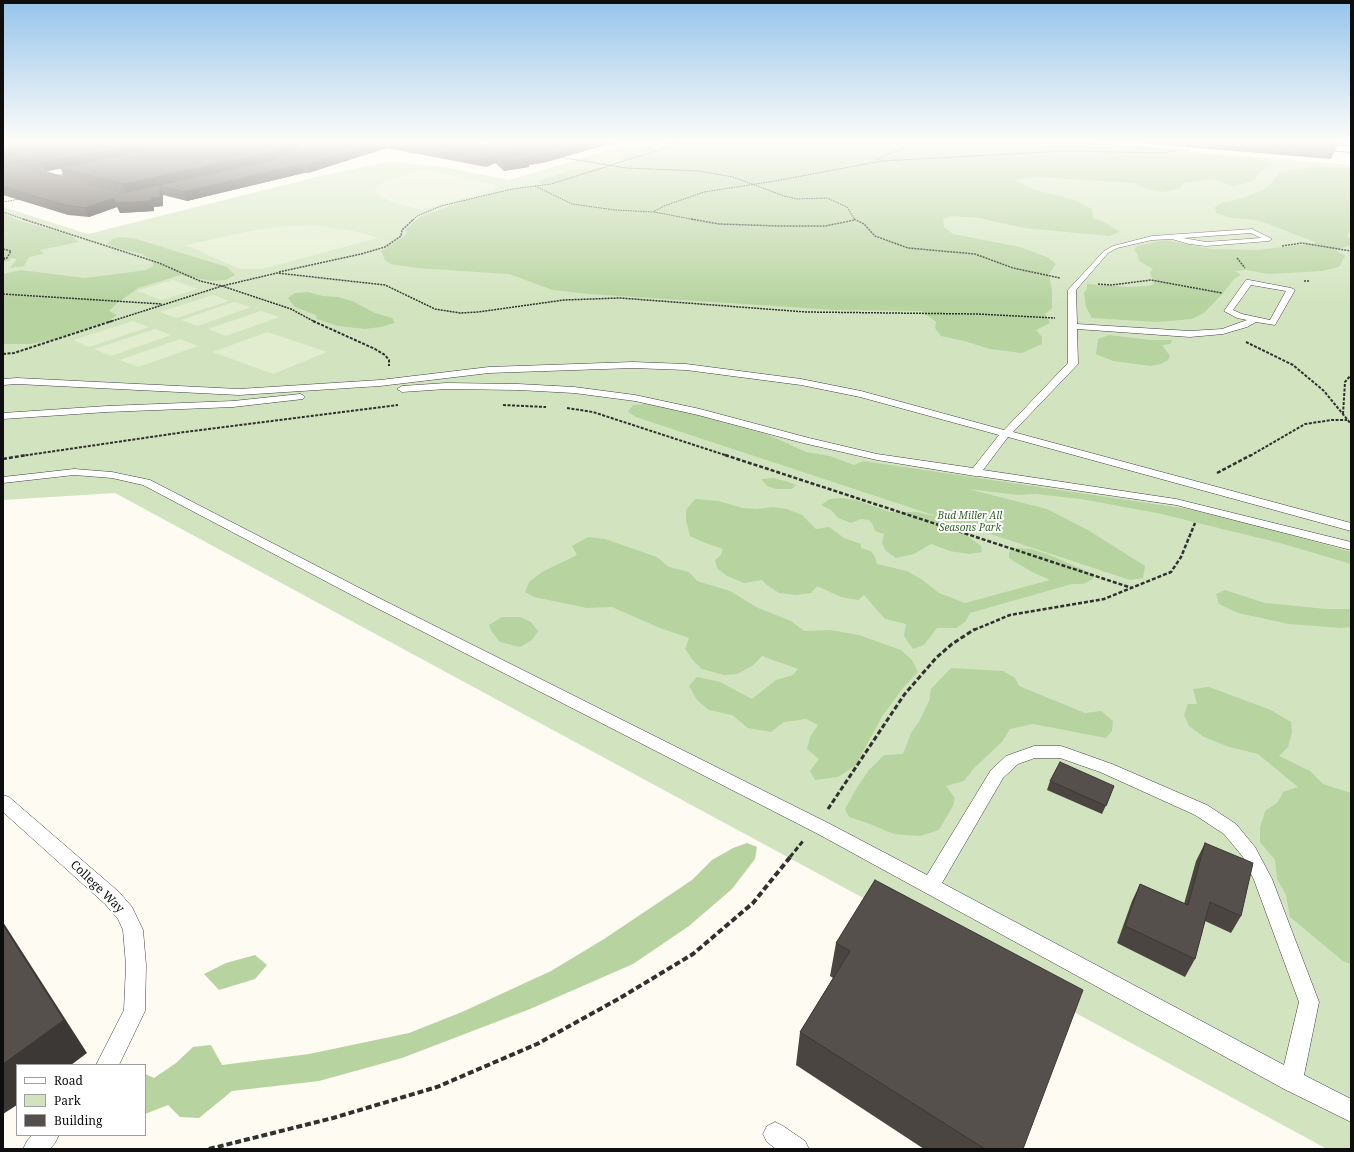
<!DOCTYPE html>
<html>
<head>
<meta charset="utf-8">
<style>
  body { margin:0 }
  #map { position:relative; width:1354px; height:1152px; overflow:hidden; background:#fdfbf2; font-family:"Noto Serif",serif }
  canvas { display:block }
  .frame { position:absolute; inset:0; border:4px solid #0e0e0e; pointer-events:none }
  .legend { position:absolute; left:16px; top:1064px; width:130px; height:72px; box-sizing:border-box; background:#fff; border:1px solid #9f9f9f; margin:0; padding:5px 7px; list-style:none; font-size:12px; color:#0e0e0e }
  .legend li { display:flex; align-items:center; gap:8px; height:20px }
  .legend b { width:20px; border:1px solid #9f9f9f }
</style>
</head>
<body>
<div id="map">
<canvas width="1354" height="1152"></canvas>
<div class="frame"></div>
<ul class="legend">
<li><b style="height:5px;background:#fff"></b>Road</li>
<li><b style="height:11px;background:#d2e4bf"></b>Park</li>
<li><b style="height:11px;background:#56504c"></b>Building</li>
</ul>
</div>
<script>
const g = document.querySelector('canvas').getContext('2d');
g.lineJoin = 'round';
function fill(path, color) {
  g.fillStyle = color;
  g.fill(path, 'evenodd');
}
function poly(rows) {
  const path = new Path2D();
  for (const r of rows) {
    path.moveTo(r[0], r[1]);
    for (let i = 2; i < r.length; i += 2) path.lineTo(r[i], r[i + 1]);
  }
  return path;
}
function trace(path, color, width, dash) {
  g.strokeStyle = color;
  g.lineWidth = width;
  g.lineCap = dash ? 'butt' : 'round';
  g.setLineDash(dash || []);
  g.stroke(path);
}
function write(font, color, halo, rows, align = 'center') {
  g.font = font + ' "Noto Serif",serif';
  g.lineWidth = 4;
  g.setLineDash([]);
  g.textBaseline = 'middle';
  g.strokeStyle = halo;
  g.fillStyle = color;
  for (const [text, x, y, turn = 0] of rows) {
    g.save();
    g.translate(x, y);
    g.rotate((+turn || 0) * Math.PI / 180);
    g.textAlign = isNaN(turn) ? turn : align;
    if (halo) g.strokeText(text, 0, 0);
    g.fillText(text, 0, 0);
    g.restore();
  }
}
fill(poly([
  [641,141,1064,141,1351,165,1351,1149,1327,1149,115,493,3,500,3,207,88,234,320,176,391,161,449,168,509,180]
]), '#d2e4bf');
fill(poly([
  [671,141,1050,141,1263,159,1272,163,1257,175,1255,180,1246,183,1233,186,1212,179,1184,183,1179,189,1162,192,1148,189,1134,183,1036,177,1015,180,1032,189,1074,200,1092,209,1093,218,1104,222,1120,232,1109,236,1024,228,979,218,951,216,943,219,944,227,953,234,1020,247,1047,257,1056,264,1049,274,1052,291,1052,308,1045,314,1050,323,1036,330,1042,337,1042,344,1022,353,990,349,964,341,941,336,935,328,936,322,922,311,835,310,589,294,553,290,509,274,417,268,391,264,385,260,381,251,406,235,406,229,420,217,464,201,518,188,545,186,538,181,572,170,610,167,632,161,620,158,624,154,644,149,672,147,669,143],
  [1313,166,1351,168,1351,230,1347,236,1351,239,1351,245,1335,250,1345,256,1339,267,1321,271,1269,274,1247,270,1235,271,1241,275,1234,279,1224,292,1204,313,1192,319,1157,322,1092,318,1086,307,1084,293,1087,289,1087,284,1128,287,1149,286,1154,284,1150,272,1153,269,1139,261,1137,253,1134,250,1137,246,1165,240,1211,249,1258,250,1317,243,1266,223,1255,220,1232,218,1216,213,1216,210,1214,208,1222,202,1228,202,1246,197,1268,187,1280,172],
  [3,213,20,221,70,235,79,242,40,250,44,254,29,257,24,266,10,268,17,259,11,258,9,261,3,263],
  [119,237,133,238,227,267,235,275,226,280,211,281,181,275,138,288,117,303,109,311,117,315,109,321,51,340,31,344,3,344,3,274,21,270,85,278,132,272,146,270,153,266,153,263,150,259,142,254,120,249,107,244,112,239],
  [308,292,323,296,338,297,352,301,375,313,392,318,395,323,380,327,365,329,338,326,317,319,316,315,295,307,288,298,295,293],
  [1109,335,1151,340,1171,340,1172,341,1170,344,1162,345,1170,356,1168,360,1161,364,1151,366,1113,361,1096,354,1098,339],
  [646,404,687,412,769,435,806,452,830,456,854,465,863,461,1188,509,1259,526,1351,552,1351,564,1280,543,1157,513,1081,499,1036,494,1018,495,968,489,1047,509,1088,530,1145,566,1143,578,1130,580,636,417,628,412,633,405],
  [774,478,788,482,796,485,792,489,776,489,767,486,761,479],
  [842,498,856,500,890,512,916,512,935,516,950,523,981,546,982,552,969,554,950,551,931,544,914,554,896,558,886,551,882,544,884,534,875,531,873,525,869,520,861,519,851,523,838,518,831,510,821,505,830,499],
  [695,499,718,501,743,508,757,509,773,507,787,509,802,515,816,529,829,527,844,538,861,544,861,548,871,551,875,557,877,564,907,571,921,579,939,593,965,603,1050,580,1032,572,1009,558,1009,552,1014,548,1031,549,1047,554,1091,573,1093,579,1083,584,1072,584,970,613,965,622,956,628,937,628,924,645,913,649,904,636,906,624,885,619,864,595,858,600,841,597,817,586,811,593,796,595,779,593,767,585,762,580,744,583,727,576,717,568,715,560,721,555,723,549,703,542,690,536,686,520,686,510],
  [588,537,605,539,657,557,669,567,689,572,697,581,730,591,758,608,791,621,804,631,831,630,859,635,901,650,912,660,918,672,903,688,883,715,855,766,838,777,815,780,810,771,819,759,807,749,810,737,818,725,806,719,784,722,771,732,748,728,732,715,709,710,697,700,689,686,697,677,720,682,752,699,776,680,793,675,798,669,762,656,752,666,737,674,724,675,702,669,692,659,685,649,689,638,660,628,612,607,587,608,534,597,525,592,529,582,542,572,577,555,572,546],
  [1225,590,1265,603,1326,609,1351,609,1351,627,1341,628,1289,624,1238,613,1219,604,1216,594],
  [502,617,520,617,531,622,538,631,532,640,520,647,500,642,492,632,489,625],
  [951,668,1003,671,1015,678,1019,686,1085,713,1101,711,1113,721,1112,731,1106,738,1033,724,1010,729,1002,742,974,768,964,781,946,786,955,798,953,806,939,830,920,836,894,834,870,824,849,817,845,809,858,786,869,770,884,755,903,754,911,733,919,722,929,701,931,689],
  [1209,687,1271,710,1291,722,1292,732,1288,747,1279,756,1310,771,1323,784,1351,793,1351,964,1343,961,1290,917,1286,895,1277,879,1275,860,1260,842,1260,828,1265,811,1278,802,1283,792,1298,787,1258,754,1229,747,1204,737,1189,726,1184,715,1188,704,1197,704,1193,689],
  [747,843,757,847,755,859,732,889,689,926,633,964,530,1009,402,1058,319,1081,232,1091,199,1118,180,1117,168,1105,145,1114,145,1074,154,1078,176,1063,193,1047,211,1045,222,1065,309,1054,409,1033,462,1012,551,971,604,939,692,880,712,860,733,848],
  [255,955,267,965,255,979,219,990,204,974,226,963]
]), '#b7d3a0');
fill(poly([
  [424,169,495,185,495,189,422,210,395,203,383,198,375,192,377,186,386,181],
  [314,225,358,232,378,238,262,269,239,269,186,245,255,230,289,226],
  [173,280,198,289,161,300,137,291],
  [213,295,229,301,176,318,160,312],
  [234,302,251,307,198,326,181,320],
  [261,311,279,317,226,336,208,329],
  [133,321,149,327,89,347,73,340],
  [155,329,171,335,111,356,94,349],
  [267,332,327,352,273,374,213,352],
  [180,339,198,346,138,367,120,360]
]), '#e2edcf');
const service = poly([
  [1252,229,1272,239,1269,241,1206,246,1189,244,1172,239,1152,240,1117,248,1108,253,1076,290,1077,324,1190,331,1222,329,1247,320,1237,318,1224,311,1246,280,1249,280,1291,288,1295,290,1275,325,1256,322,1247,327,1223,334,1190,337,1077,329,1078,364,1013,432,1351,523,1351,531,1008,437,983,470,1176,499,1351,542,1351,550,1176,505,978,476,975,476,877,460,803,443,698,415,635,401,574,393,518,390,446,389,402,392,397,389,402,386,446,383,518,384,574,387,635,395,700,409,809,438,877,454,973,468,999,435,860,397,801,385,686,370,633,368,489,373,380,386,239,395,17,384,3,385,3,379,17,378,239,389,380,380,489,367,633,362,686,364,801,379,861,391,1004,430,1068,363,1068,290,1104,251,1113,246,1152,236,1252,229],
  [1251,233,1261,238,1206,242,1183,238,1251,233],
  [1251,285,1286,291,1270,320,1242,314,1233,310,1251,285],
  [300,394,303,395,305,397,303,399,233,407,107,412,3,419,3,413,107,406,233,401,300,394],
  [74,469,112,472,150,480,375,596,830,824,927,875,991,770,1006,756,1034,746,1061,746,1067,748,1112,764,1207,805,1236,824,1255,847,1272,879,1319,1002,1304,1075,1351,1099,1351,1122,1284,1089,818,834,365,602,143,485,112,478,74,475,3,483,3,477,74,469],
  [1035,758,1060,758,1100,772,1195,815,1224,834,1243,857,1254,880,1299,1002,1284,1065,942,883,1003,778,1018,764,1035,758],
  [3,795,9,797,119,892,132,907,143,930,146,965,145,1011,119,1065,96,1065,124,1010,126,965,123,930,118,919,105,904,3,812,3,795],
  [775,1122,783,1126,805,1141,809,1149,776,1149,767,1142,763,1134,767,1126,775,1122],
  [32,1135,59,1135,55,1143,50,1149,23,1149,27,1141,32,1135]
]);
const minor = poly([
  [476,141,495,141,494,143,481,145,490,147,515,149,547,141,559,141,558,143,515,155,489,153,469,147,468,145,469,143,476,141],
  [1307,143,1351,146,1351,152,1304,148,1303,146,1307,143],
  [90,163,93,164,95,166,93,168,44,178,39,175,44,172,90,163]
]);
trace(service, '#414141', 1);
trace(minor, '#414141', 2);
trace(poly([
  [1061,141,1189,151,1188,141],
  [559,157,626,168,698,171,733,177,784,196,797,199,827,198,847,207,855,220],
  [876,160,905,147,913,141],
  [535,186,572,204,615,210,653,212,664,206,704,192,775,181,882,161,1066,151,1162,153,1179,150],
  [3,202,20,199],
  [3,212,26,220],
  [654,212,696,220],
  [413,220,417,216,441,206,512,189,551,184,688,141]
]), '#303030', 1, [1.5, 1]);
trace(poly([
  [23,219,159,263,200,281,222,286,291,309,315,322],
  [691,219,719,224,779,226,825,226,855,220],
  [854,219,864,224,875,236,908,248,975,254,1013,268,1060,278],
  [1282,246,1302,243,1351,251],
  [3,249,11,251,7,258],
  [3,258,7,258,3,260],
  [1237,258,1245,268],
  [279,272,361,254,385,247,401,236,402,230,414,219],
  [1304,281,1310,281],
  [1098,284,1111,285,1151,280,1222,293],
  [3,294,162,304],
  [109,322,222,286,277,273,385,285,435,309,460,313,478,312,564,300,620,298,806,312,977,314,1055,318]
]), '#303030', 1.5, [2, 1]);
trace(poly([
  [313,321,375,349,385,355,389,360,389,366],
  [1246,342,1293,365,1324,391,1351,424],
  [3,354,14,353,112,321],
  [503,405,546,407],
  [567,408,593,412,728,456],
  [1343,414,1345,382,1351,375],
  [21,456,185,432,398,405],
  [1250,456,1305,424,1332,420,1347,420]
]), '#303030', 2, [3, 1.5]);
trace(poly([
  [725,455,1132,588],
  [3,459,27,455],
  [1217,473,1251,455],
  [974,630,1010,615,1104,599,1171,572,1181,557,1195,523]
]), '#303030', 2.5, [4, 2]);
trace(poly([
  [828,809,904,695,936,658,952,644,975,629],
  [790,857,803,841]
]), '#303030', 3, [5, 2.5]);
trace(poly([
  [209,1149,333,1118,437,1087,537,1044,620,998,693,954,753,903,791,856]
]), '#303030', 4, [6, 3]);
fill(service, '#fff');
fill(minor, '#fff');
fill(poly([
  [3,141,307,141,297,149,267,162,303,147,310,141,472,141,470,141,547,162,529,165,529,167,504,171,495,163,486,167,387,148,308,173,304,173,187,201,163,195,163,206,154,207,154,211,120,213,117,207,89,217,68,215,3,195,3,160,123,193,124,193,63,176,61,168,45,171,3,160],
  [149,150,114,157,150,150],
  [489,141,543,141,515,147,489,145],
  [1112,141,1340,141,1339,144,1309,142,1338,144,1331,159],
  [1050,781,1111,794,1102,814,1047,790],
  [1205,843,1241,916,1231,933,1205,921,1195,959,1185,977,1117,943,1132,901,1140,884,1184,904,1196,861],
  [875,880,1023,1149,924,1149,796,1065,800,1032,833,978,830,976,836,943]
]), '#4a4541');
fill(poly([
  [3,141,38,141,3,145],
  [296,141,307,141,297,149,265,163,160,186,163,195,163,206,154,207,154,211,120,213,116,203,126,193,123,184],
  [384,141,385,141,387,148,308,173,306,165],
  [514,141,543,141,515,147],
  [593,141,620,141,547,162,529,165,529,167,504,171,503,162],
  [148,142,151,150,62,168,60,168,61,168,45,171,42,163],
  [1338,144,1334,152,1331,159,1334,150],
  [495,155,495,163,486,167,486,159],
  [302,164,304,173,187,201,184,192],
  [114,198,117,207,89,217,85,208],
  [3,922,87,1053,71,1065,17,1065,17,1105,3,1114]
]), '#3c3835');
const building = poly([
  [32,141,296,141,263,154,123,184,60,168,149,150,154,146,152,143,148,142,42,163,3,152,3,145,32,141],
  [310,141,384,141,306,165,302,164,184,192,160,186,160,197,151,198,151,201,116,203,114,198,85,208,65,205,3,187,3,160,123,193,270,161,303,147,310,141],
  [388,141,468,141,488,146,514,148,543,141,593,141,546,154,527,157,528,158,503,162,495,155,486,159,388,141],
  [1210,141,1290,141,1338,144,1334,150,1210,141],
  [1060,762,1114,786,1106,806,1050,781,1060,762],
  [1205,843,1253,863,1241,916,1210,902,1195,959,1125,926,1140,884,1188,905,1205,843],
  [875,880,1083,990,1023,1149,985,1149,800,1032,850,951,836,943,875,880],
  [3,925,64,1020,3,1064,3,925]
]);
fill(building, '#56504c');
trace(building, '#3c3835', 1);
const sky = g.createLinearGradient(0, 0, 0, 302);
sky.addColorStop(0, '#96c4eb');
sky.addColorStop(0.47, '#fefdf9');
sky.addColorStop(1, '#fefdf900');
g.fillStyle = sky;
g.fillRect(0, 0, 1354, 302);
write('italic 10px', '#325f26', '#fff', [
  ["Bud Miller All",970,516],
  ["Seasons Park",970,528]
]);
write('12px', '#0e0e0e', '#fff', [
  ["College Way",97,887,44]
]);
</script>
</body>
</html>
